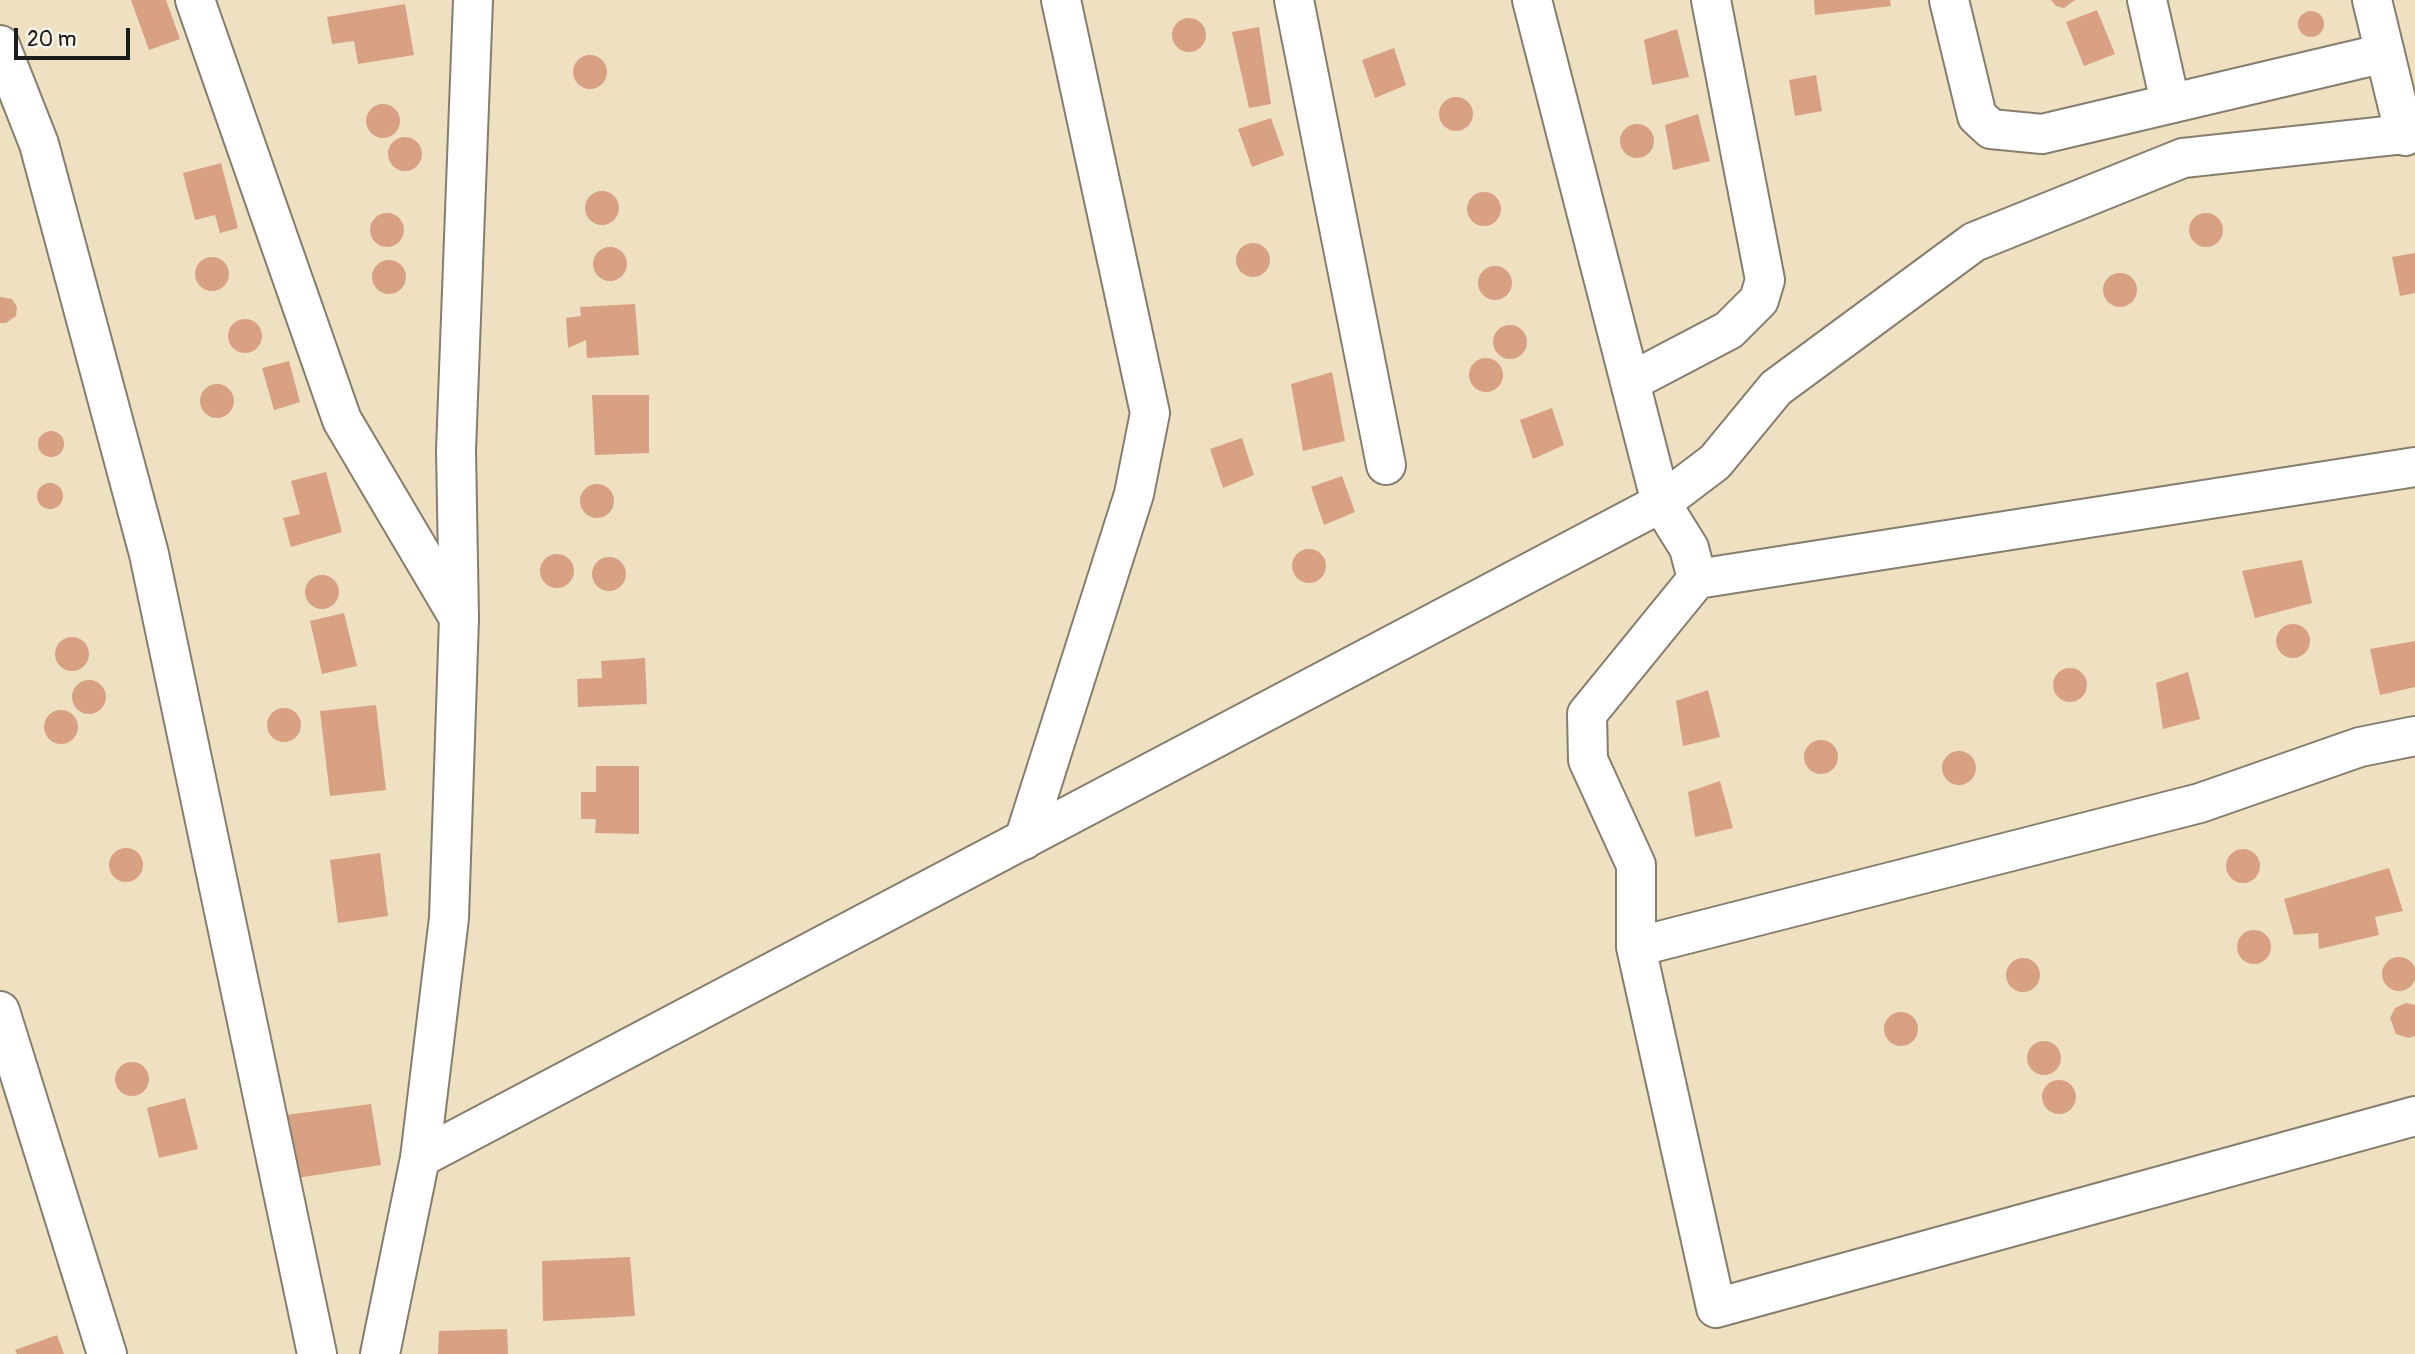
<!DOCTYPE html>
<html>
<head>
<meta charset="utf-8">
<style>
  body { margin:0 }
  #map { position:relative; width:2415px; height:1354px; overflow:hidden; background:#eee0c0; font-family:Pangolin,sans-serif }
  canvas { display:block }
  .scale { position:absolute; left:14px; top:28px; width:116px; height:32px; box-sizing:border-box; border:4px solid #1c1c1c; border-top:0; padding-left:9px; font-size:21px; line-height:24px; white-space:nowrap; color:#1c1c1c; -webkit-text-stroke:5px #f7f3e8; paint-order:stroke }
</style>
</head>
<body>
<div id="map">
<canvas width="2415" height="1354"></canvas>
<div class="scale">20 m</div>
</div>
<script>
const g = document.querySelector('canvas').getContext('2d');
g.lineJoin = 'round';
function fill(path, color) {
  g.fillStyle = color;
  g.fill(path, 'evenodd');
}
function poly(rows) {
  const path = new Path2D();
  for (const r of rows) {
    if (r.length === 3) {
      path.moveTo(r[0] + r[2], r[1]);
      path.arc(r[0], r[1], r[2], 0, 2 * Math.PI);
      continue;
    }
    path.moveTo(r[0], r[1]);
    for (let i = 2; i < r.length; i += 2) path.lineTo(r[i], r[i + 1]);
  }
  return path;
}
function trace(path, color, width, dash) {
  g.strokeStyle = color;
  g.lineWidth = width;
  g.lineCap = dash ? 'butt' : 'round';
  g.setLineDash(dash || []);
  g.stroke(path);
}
fill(poly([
  [131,0,166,0,180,39,149,50],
  [1814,0,1890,0,1891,6,1815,15],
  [2051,0,2075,0,2064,8,2056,6],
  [405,4,414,55,358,64,354,41,332,44,327,17],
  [2097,10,2115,54,2084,66,2066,22],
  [2311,24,13],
  [1189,35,17],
  [1259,27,1271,104,1249,108,1232,32],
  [1677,29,1689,77,1652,85,1644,40],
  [1394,48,1406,85,1375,98,1362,60],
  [590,72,17],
  [1816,75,1822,111,1795,116,1789,80],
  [1456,114,17],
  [383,121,17],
  [1698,114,1710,161,1673,170,1665,125],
  [1271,118,1284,155,1252,167,1238,129],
  [1637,141,17],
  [405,154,17],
  [221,163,238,228,220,233,215,215,195,220,183,173],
  [602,208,17],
  [1484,209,17],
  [2206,230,17],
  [387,230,17],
  [1253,260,17],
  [610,264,17],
  [2415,253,2415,293,2400,296,2392,257],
  [212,274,17],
  [389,277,17],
  [1495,283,17],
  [2120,290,17],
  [0,297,12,299,17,307,16,316,6,323,0,323],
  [635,304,639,355,587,358,586,340,568,348,566,318,581,316,580,307],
  [245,336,17],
  [1510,342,17],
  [1486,375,17],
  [289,361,300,402,274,410,262,368],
  [1332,372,1345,441,1303,451,1291,384],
  [217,401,17],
  [592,395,649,395,649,453,595,455],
  [1552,408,1564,445,1533,459,1520,420],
  [51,444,13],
  [1242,438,1254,475,1223,488,1210,449],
  [326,472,342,532,291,547,283,518,300,514,291,481],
  [1342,476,1355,512,1324,525,1311,487],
  [50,496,13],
  [597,501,17],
  [1309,566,17],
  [557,571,17],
  [609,574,17],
  [2302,560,2312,603,2255,618,2242,571],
  [322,592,17],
  [344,613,357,666,322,674,310,621],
  [2293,641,17],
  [72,654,17],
  [2415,641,2415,687,2380,695,2370,649],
  [645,658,647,704,578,707,577,679,602,678,601,661],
  [2070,685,17],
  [2188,672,2200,719,2163,729,2156,683],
  [89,697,17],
  [1708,690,1720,737,1683,746,1676,701],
  [376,705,386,790,330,796,320,711],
  [284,725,17],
  [61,727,17],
  [1821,757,17],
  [1959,768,17],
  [596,766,639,766,639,834,595,833,596,819,581,819,581,792,596,792],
  [1720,781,1733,828,1695,837,1688,792],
  [126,865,17],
  [2243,866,17],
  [380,853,388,916,338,923,330,860],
  [2389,868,2403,911,2375,917,2379,935,2319,949,2318,933,2294,935,2284,899],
  [2254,947,17],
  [2399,974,17],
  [2023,975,17],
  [2406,1003,2415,1005,2415,1036,2408,1038,2396,1034,2390,1018,2395,1008],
  [1901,1029,17],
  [2044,1058,17],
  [132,1079,17],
  [2059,1097,17],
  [185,1098,198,1149,159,1158,147,1108],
  [371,1104,381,1165,297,1178,286,1115],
  [630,1257,635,1316,543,1321,542,1261],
  [507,1329,508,1354,438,1354,439,1331],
  [57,1335,64,1354,17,1354,15,1350]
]), '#d8a183');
const street = poly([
  [195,0,342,420,459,618],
  [1294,0,1386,465],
  [1532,0,1661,503,1689,548,1697,579,1587,714,1588,760,1636,865,1636,947,1716,1308,2415,1116],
  [1949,0,1977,116,1991,129,2042,134,2385,53],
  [2147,0,2170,102],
  [2372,0,2405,136],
  [0,45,39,144,149,554,317,1354],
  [1630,382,1729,330,1759,300,1765,280,1711,0],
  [1697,579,2415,467],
  [1024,840,1134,494,1150,413,1061,0],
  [1636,947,2200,803,2360,747,2415,736],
  [0,1011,107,1354],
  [420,1158,1661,503,1715,462,1776,388,1974,242,2183,158,2415,133]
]);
const secondary = poly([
  [380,1354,420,1158,449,918,459,618,456,450,473,0]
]);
trace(street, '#857e6e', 42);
trace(secondary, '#857e6e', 42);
trace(street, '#fff', 38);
trace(secondary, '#fff', 38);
</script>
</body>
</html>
